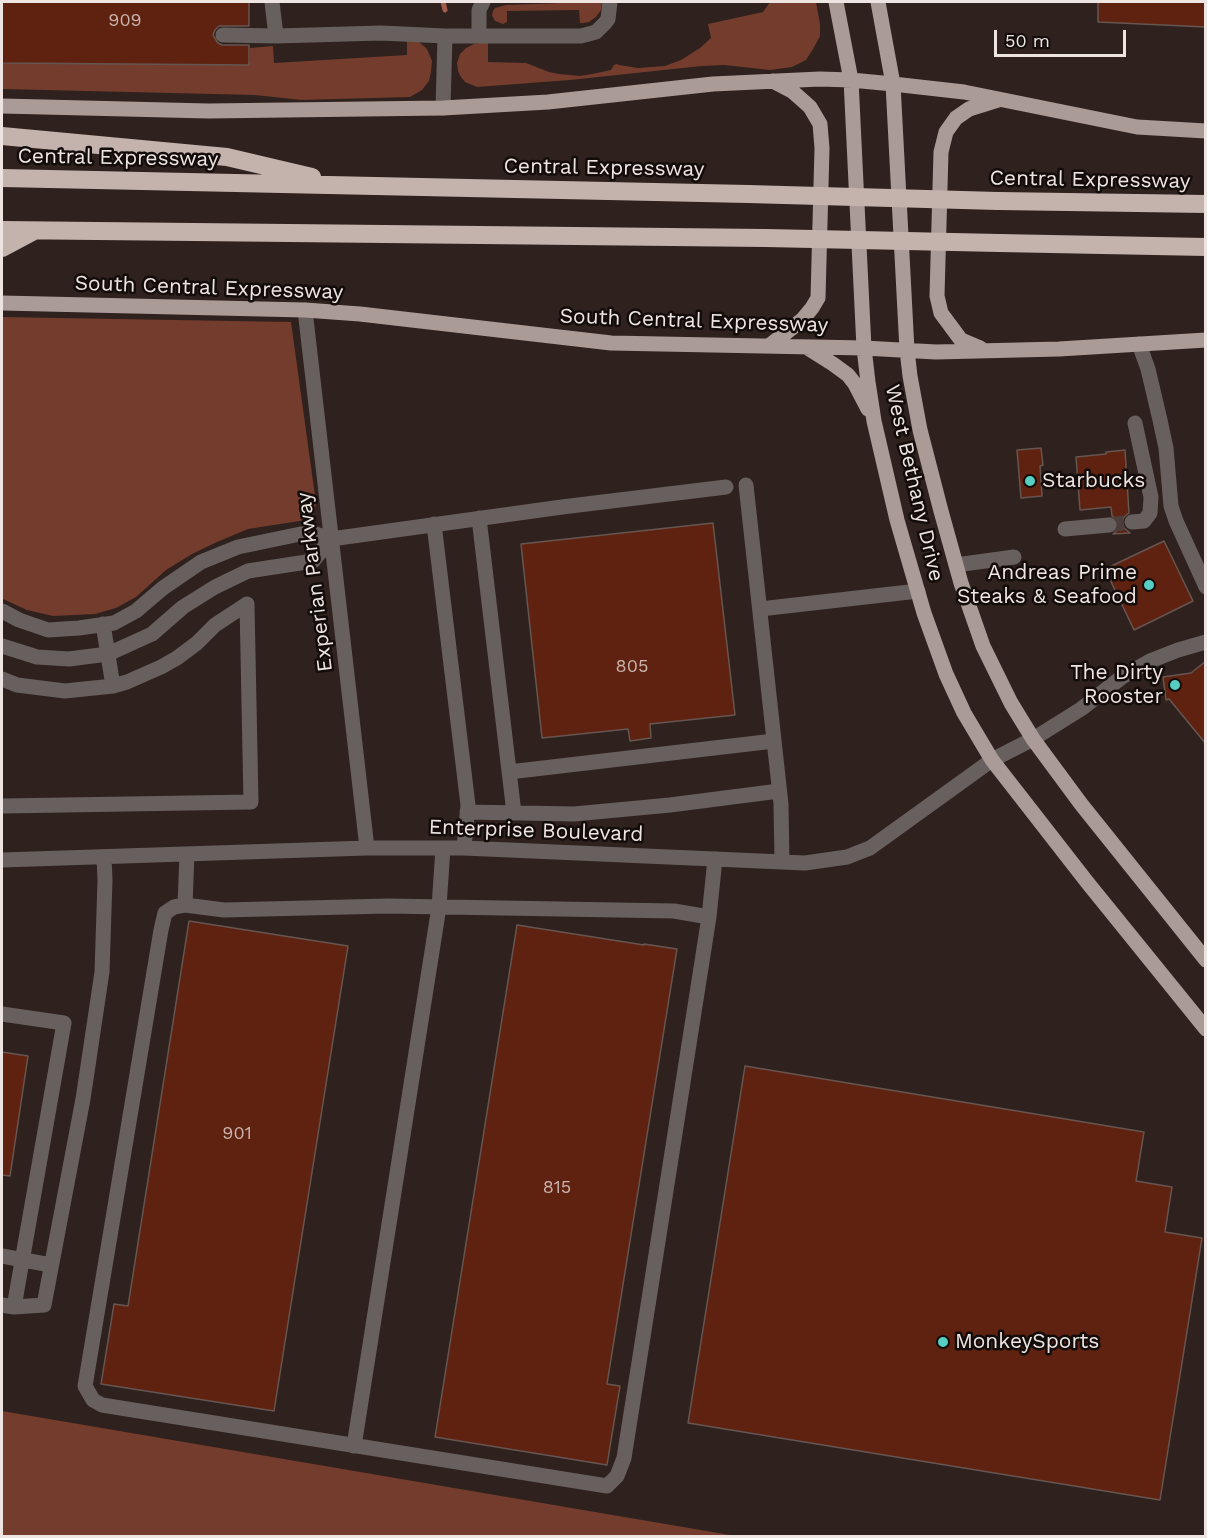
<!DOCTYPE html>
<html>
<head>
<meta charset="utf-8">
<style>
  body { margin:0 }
  #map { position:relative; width:1207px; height:1538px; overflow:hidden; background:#2f211d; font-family:"Work Sans",sans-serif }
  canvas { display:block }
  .frame { position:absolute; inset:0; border:3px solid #eee4e1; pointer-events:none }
  .scale { position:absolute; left:994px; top:30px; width:132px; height:27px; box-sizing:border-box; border:3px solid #eee4e1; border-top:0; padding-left:8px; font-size:18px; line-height:21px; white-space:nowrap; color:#eee4e1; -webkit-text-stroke:4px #120c0b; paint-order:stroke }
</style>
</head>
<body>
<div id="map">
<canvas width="1207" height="1538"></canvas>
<div class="frame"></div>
<div class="scale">50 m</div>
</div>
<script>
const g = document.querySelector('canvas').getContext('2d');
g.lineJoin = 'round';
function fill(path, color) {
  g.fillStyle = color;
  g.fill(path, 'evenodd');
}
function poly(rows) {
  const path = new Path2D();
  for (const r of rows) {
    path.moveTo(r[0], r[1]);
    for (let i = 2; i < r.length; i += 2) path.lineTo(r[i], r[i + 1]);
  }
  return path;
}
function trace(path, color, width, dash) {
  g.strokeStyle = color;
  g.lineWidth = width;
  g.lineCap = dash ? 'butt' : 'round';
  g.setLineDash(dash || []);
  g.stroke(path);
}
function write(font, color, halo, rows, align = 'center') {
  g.font = font + ' "Work Sans",sans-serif';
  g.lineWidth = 5;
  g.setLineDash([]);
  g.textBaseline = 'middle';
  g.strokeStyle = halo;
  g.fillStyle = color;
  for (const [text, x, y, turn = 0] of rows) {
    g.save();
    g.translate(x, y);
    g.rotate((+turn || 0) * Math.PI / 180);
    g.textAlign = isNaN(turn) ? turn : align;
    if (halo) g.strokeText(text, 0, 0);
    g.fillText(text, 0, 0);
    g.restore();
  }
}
fill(poly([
  [586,2,602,3,601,10,596,17,589,22,583,23,580,23,579,10,507,11,507,22,503,24,495,21,492,15,493,11,495,8,506,5],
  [770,2,816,2,820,24,820,36,813,49,806,60,792,67,770,70,724,65,702,66,570,80,477,87,465,82,461,77,458,71,457,63,460,54,466,48,474,44,485,42,488,43,488,62,526,63,549,72,559,74,580,76,592,74,611,70,614,65,617,64,619,65,638,68,665,66,681,60,700,48,711,38,708,24,763,12],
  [407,39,419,42,427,49,432,61,431,72,429,81,422,90,410,97,301,100,255,95,2,89,2,58,250,62,250,48,273,46,274,63,407,55],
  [2,317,291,322,316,503,314,514,306,520,248,529,217,542,192,554,166,570,136,597,116,608,95,614,53,616,27,610,3,599,2,598],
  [2,1411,736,1536,2,1536]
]), '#733c2d');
trace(poly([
  [443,2,445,10]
]), '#a25d4a', 5);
const building = poly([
  [2,2,249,2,249,26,219,26,215,30,213,35,218,43,222,45,249,45,249,65,2,63,2,2],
  [1098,2,1206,2,1206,27,1098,22,1098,2],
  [1041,448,1043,465,1040,466,1042,496,1021,498,1017,450,1041,448],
  [1125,450,1129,513,1124,517,1122,522,1124,528,1130,533,1113,534,1118,530,1119,525,1117,519,1112,516,1111,507,1080,510,1076,457,1106,454,1106,452,1125,450],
  [713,523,735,715,650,724,651,738,630,741,628,729,542,738,521,544,713,523],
  [1164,541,1193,601,1134,630,1105,569,1164,541],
  [1206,661,1206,744,1169,699,1166,700,1163,677,1191,673,1206,661],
  [189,921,348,946,274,1411,101,1384,114,1304,128,1306,189,921],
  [517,925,644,945,644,944,677,949,607,1384,620,1386,607,1465,435,1437,517,925],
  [2,1052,28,1056,10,1176,2,1175,2,1052],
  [745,1066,1144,1132,1136,1181,1172,1187,1165,1232,1202,1238,1160,1500,688,1423,745,1066]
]);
fill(building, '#602210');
trace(building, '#665652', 1.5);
trace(poly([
  [1109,525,1132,522]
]), '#4c3e3a', 15, [15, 8]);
trace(poly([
  [272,2,276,36],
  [223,35,276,36,381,33,445,36,581,36,596,32,605,23,608,19,610,2],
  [479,36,479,10,483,2],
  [443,108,445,36],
  [305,310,367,848],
  [1139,344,1148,369,1160,420,1166,448,1171,506,1176,521,1206,587],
  [746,485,781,804,782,862],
  [479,518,514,813],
  [1132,522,1144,521,1150,513,1151,497,1135,423],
  [434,524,468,805,464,848],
  [1065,529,1109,525],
  [956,565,1014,557],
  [760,609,918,591],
  [2,611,19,620,48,630,79,628,114,623,136,611,163,588,201,562,238,547,310,532,331,539,562,507,726,487],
  [103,624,113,686],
  [2,646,37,657,69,659,108,654,152,634,183,607,215,587,248,571,313,561,331,539],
  [2,679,17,685,65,691,113,686,127,682,161,667,177,658,197,643,215,625,247,604],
  [509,772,774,741],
  [2,806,251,802,247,604],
  [467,812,574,814,670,805,779,791],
  [187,854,185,905,224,910,388,906,674,911,709,917],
  [2,860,367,848,464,848,805,863,847,857,870,848,992,760,1033,739,1081,709,1122,677,1150,661,1178,650,1206,642],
  [185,905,174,907,165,913,161,930,85,1386,93,1400,102,1405,607,1486,617,1476,624,1458,709,917,715,859],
  [2,1014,64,1023,14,1307],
  [2,1256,51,1265],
  [2,1305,14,1307,44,1305,83,1099,102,972,105,880,104,857],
  [354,1446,439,907,443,848]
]), '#67605e', 15);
trace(poly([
  [836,2,851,80,864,348,868,382,874,421,897,520,924,613,946,674,964,713,992,760,1087,882,1206,1029],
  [878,2,893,84,907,350,910,376,920,430,941,511,961,583,983,646,1011,703,1033,739,1081,804,1206,960],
  [2,106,208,111,443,108,548,102,713,84,820,79,851,80,893,84,964,92,1137,127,1206,131],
  [2,303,305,310,360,314,611,343,864,348,936,352,1059,349,1206,340],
  [769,346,802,320,812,308,818,298,822,148,820,124,810,107,792,91,773,81],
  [806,347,833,364,848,375,855,384,868,409],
  [980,348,961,340,941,313,937,296,941,152,946,132,956,118,969,109,998,100]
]), '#aa9b97', 15);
trace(poly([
  [2,136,227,157,312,177],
  [2,178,748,194],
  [998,201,1206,204],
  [2,230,766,238],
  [999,243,1206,247],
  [2,248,32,232]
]), '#c4b2ad', 18);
trace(poly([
  [748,194,998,201],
  [766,238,999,243]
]), '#c4b2ad', 18);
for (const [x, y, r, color] of [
  [1030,481,6,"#57cec2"],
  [1149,585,6,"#57cec2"],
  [1175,685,6,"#57cec2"],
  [943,1342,6,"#57cec2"]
]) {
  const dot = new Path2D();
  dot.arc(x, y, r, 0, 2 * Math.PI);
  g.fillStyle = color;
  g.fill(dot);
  trace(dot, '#120c0b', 2);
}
write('18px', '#cab4ad', null, [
  ["909",125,21],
  ["805",632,667],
  ["901",237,1134],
  ["815",557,1188]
]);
write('21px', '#eee4e1', '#120c0b', [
  ["Central Expressway",118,158,1],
  ["Central Expressway",604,168,1],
  ["Central Expressway",1090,180,1],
  ["South Central Expressway",209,288,2],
  ["South Central Expressway",694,321,2],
  ["West Bethany Drive",914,483,77],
  ["Experian Parkway",315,582,-97],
  ["Enterprise Boulevard",536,831,2]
]);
write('21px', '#eee4e1', '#120c0b', [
  ["Starbucks",1042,481],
  ["Andreas Prime",1137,573,"right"],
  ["Steaks & Seafood",1137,597,"right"],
  ["The Dirty",1163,673,"right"],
  ["Rooster",1163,697,"right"],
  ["MonkeySports",955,1342]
], 'left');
</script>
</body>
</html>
